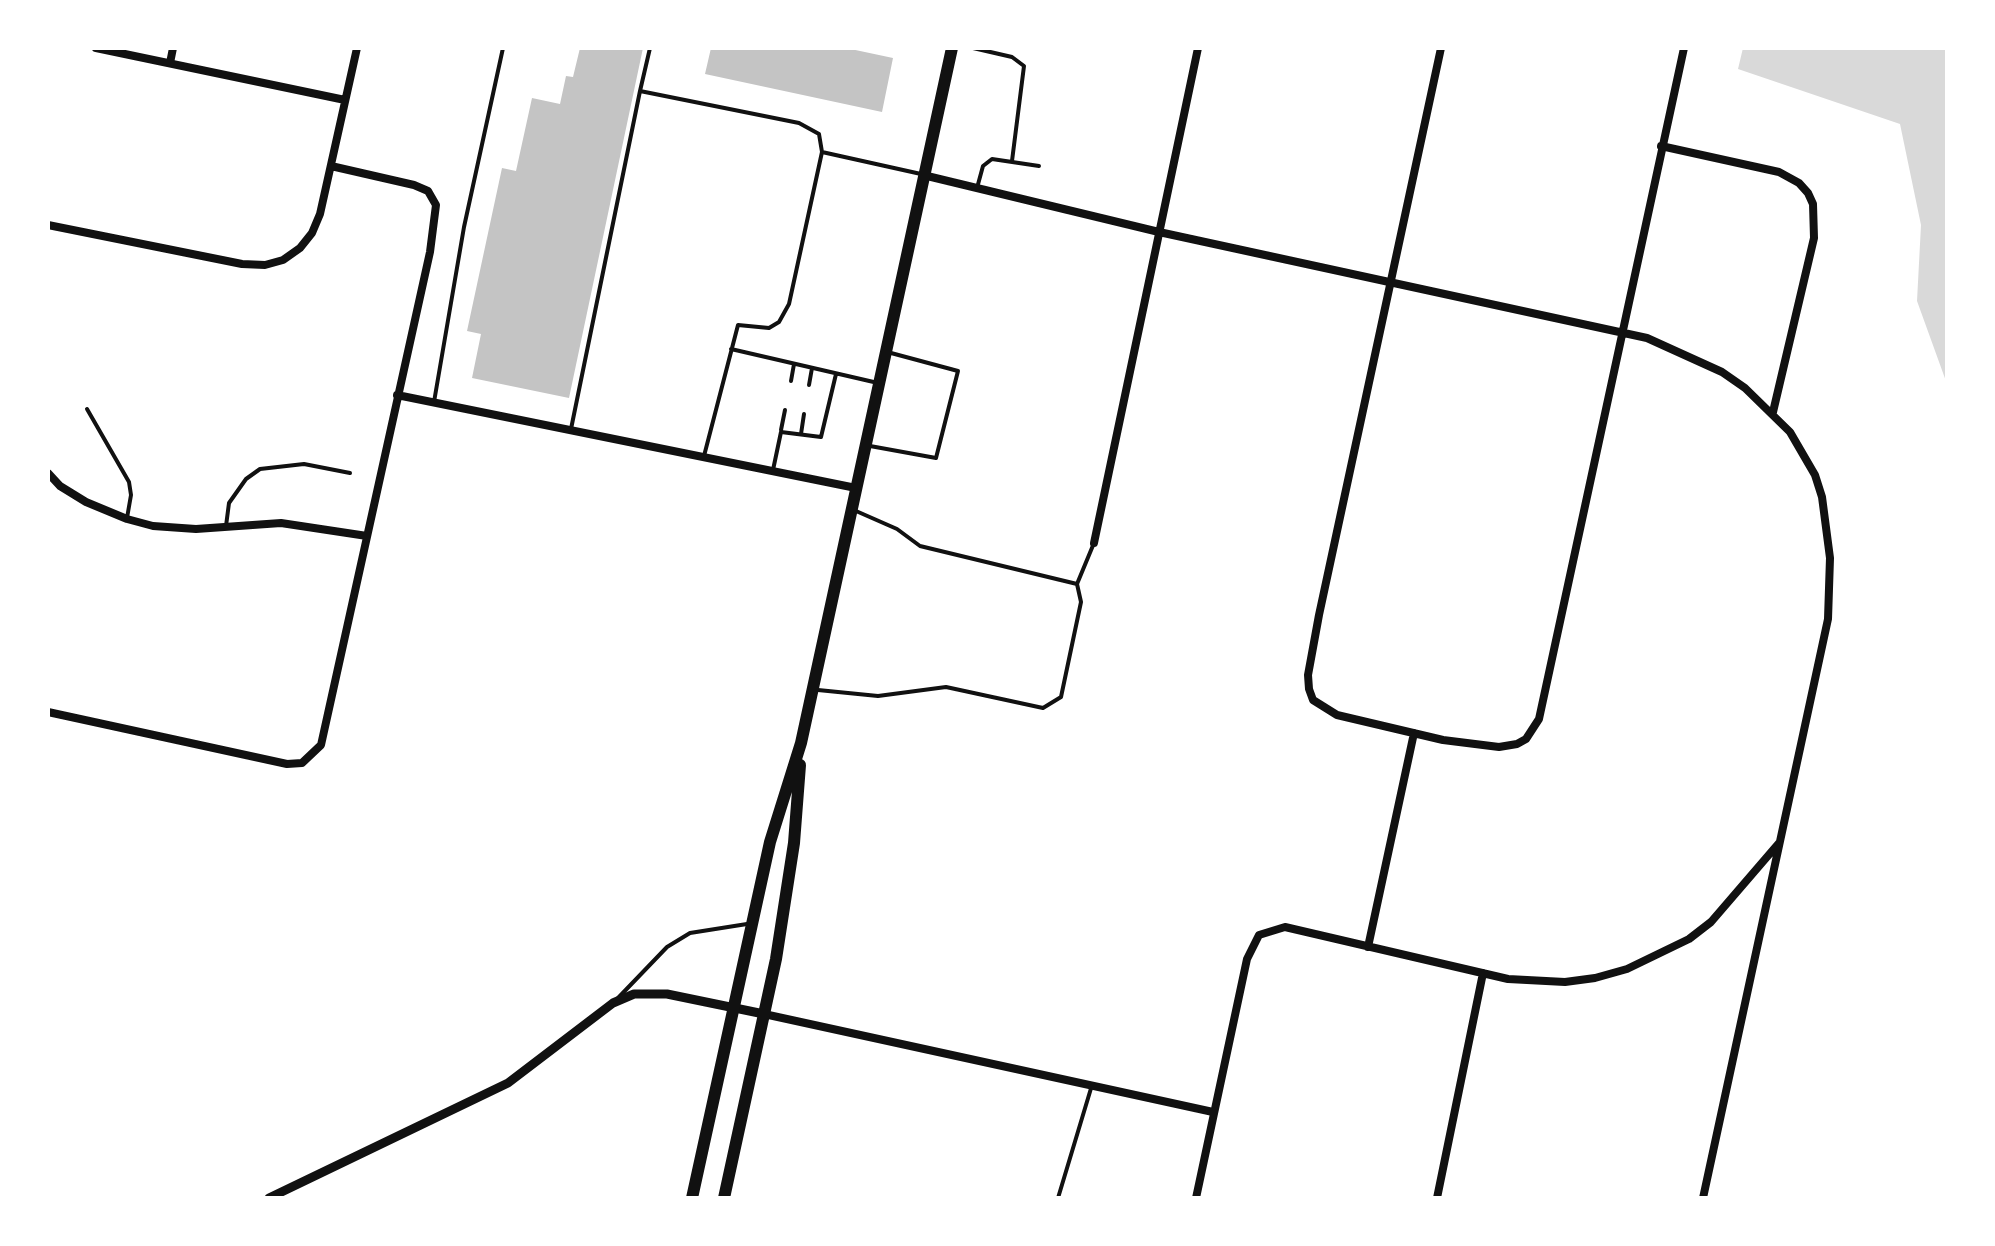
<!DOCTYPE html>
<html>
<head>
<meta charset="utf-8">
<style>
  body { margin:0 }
  #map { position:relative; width:1995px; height:1246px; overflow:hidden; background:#fff; font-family:Literata,serif }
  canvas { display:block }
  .frame { position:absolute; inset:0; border:50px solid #fff; pointer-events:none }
</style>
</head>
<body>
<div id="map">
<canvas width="1995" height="1246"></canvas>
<div class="frame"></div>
</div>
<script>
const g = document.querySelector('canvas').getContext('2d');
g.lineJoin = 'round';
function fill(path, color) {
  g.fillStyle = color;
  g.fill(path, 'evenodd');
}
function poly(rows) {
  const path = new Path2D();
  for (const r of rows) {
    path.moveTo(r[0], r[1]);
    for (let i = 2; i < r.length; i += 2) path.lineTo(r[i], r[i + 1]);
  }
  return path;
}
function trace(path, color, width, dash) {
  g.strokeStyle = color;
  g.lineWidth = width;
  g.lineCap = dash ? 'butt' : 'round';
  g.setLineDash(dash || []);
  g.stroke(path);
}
fill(poly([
  [1743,48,1947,48,1947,384,1917,301,1921,225,1900,124,1738,69]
]), '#d9d9d9');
fill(poly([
  [580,48,643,48,569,398,472,378,481,334,467,331,502,168,516,171,532,98,560,104,566,76,573,77],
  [711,48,846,48,893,58,882,112,705,74]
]), '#c4c4c4');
trace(poly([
  [650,48,640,91,799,123,819,134,822,152,921,174],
  [973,48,1012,57,1024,66,1012,161],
  [977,188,983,166,992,159,1039,166],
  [731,349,878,383],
  [791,381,794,364],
  [809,385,812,368],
  [434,402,464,227,503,48],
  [87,409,129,482,131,495,127,518],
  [571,429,640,91],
  [781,430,785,410],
  [801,434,804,414],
  [870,446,936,458,958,371,891,353],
  [704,456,738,325,769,328,779,322,789,304,822,152],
  [773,470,781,432,821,437,836,374],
  [226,526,229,503,246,479,260,469,304,464,350,473],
  [1077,584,1094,543],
  [818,690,878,696,946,687,1043,708,1061,697,1081,602,1077,584,920,546,897,529,856,511],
  [618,998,667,947,690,933,747,924],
  [1058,1198,1092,1085]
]), '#111', 4);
trace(poly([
  [96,48,345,100],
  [1441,48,1319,615,1308,675,1309,689,1313,700,1337,715,1443,740,1499,747,1517,744,1526,739,1539,719,1684,48],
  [170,63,173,48],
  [1661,146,1779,172,1799,183,1808,193,1813,204,1814,238,1773,412],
  [923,175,1159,232,1647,338,1722,372,1745,388,1790,432,1815,475,1822,497,1830,558,1828,619,1703,1198],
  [48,225,242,264,265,265,283,260,300,248,312,233,320,214,357,48],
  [397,395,856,488],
  [48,473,60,486,86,502,127,519,153,526,196,529,281,523,367,536],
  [1094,543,1198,48],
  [48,712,287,764,302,763,321,745,430,252,436,205,428,191,414,185,331,166],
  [1368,947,1414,733],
  [764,1014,1213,1112],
  [1196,1198,1247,959,1259,935,1285,927,1508,979,1565,982,1595,978,1627,969,1689,939,1711,922,1779,843],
  [1437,1198,1483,973]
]), '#111', 8);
trace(poly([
  [269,1198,508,1083,613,1003,634,994,667,994,764,1014]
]), '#111', 9);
trace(poly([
  [692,1198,770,842,801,743,952,48],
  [724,1198,776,959,794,843,800,765]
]), '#111', 12);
</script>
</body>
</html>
